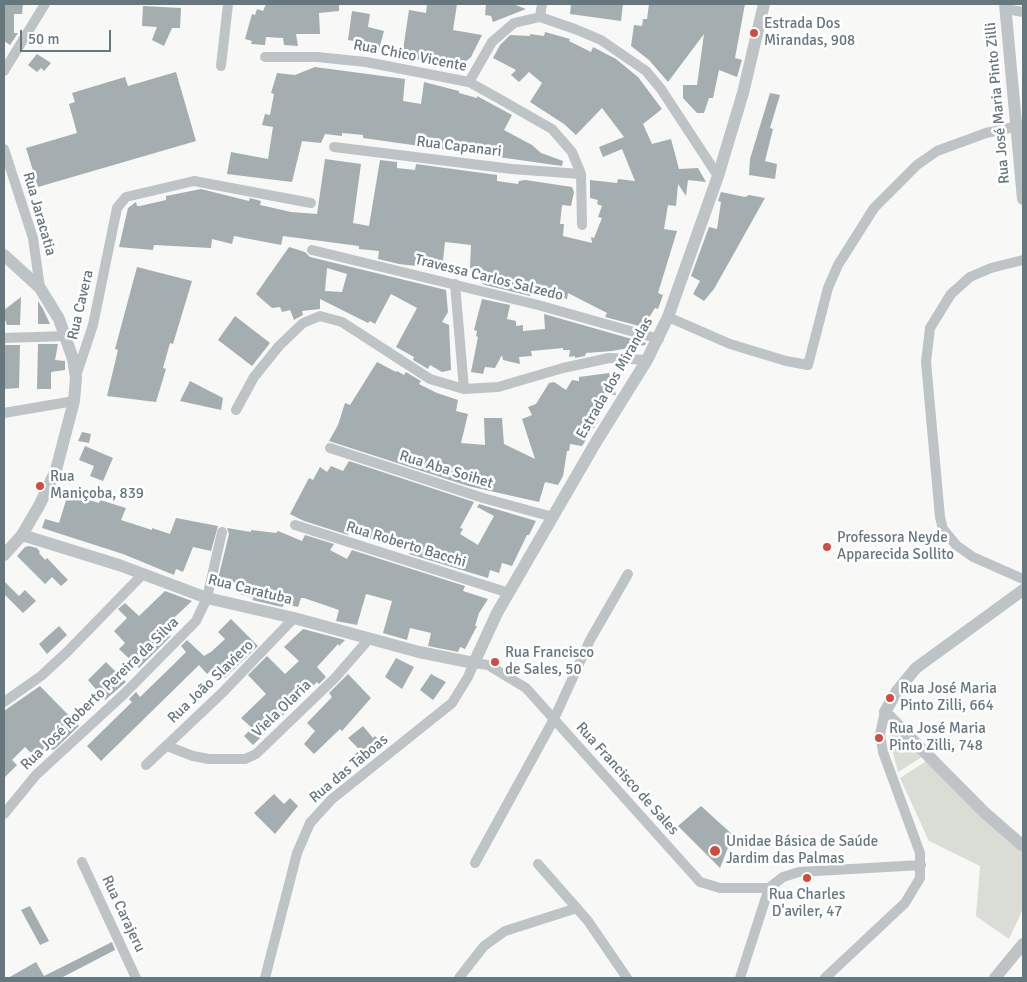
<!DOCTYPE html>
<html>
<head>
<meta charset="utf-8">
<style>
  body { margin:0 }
  #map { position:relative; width:1027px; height:982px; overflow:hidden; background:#f8f8f6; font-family:Signika,sans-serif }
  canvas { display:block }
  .frame { position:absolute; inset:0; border:5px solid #66777e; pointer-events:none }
  .scale { position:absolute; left:20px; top:30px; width:91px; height:22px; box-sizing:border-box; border:2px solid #66777e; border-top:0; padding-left:6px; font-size:15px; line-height:18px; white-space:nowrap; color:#66777e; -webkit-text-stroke:4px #fff; paint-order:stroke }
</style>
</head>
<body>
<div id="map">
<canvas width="1027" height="982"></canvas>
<div class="frame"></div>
<div class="scale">50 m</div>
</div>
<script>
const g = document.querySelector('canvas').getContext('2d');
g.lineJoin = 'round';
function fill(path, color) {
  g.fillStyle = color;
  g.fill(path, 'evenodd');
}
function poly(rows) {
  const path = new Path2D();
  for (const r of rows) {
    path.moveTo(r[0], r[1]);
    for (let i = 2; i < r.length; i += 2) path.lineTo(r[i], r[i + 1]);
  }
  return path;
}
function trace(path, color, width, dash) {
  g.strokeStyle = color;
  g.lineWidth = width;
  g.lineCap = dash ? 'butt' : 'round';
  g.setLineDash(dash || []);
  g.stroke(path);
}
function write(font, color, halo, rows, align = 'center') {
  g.font = font + ' Signika,sans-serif';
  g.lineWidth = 5;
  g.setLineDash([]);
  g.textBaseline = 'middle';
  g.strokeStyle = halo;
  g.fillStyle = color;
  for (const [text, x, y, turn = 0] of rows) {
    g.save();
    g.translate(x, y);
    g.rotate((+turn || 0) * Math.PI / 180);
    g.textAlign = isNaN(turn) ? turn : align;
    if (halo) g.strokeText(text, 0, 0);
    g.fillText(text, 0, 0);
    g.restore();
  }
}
fill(poly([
  [893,726,922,757,898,772,889,738],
  [928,760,1023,854,1023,909,1009,939,976,916,980,866,929,841,900,778]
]), '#d9ddd6');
fill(poly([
  [4,4,23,4,22,14,14,14,14,33,18,33,10,45,4,41],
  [266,4,339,4,339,11,319,13,320,34,296,34,298,46,284,45,283,38,266,37,265,45,251,44,252,41,245,39,252,14,255,15,257,9,263,11],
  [427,4,457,4,453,30,482,35,471,57,459,67,409,58,410,51,403,50,409,10,426,13],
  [486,4,513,4,526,9,493,22,491,16,485,15],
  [571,4,623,4,621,21,570,14],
  [649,4,745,4,735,58,742,60,737,77,719,70,713,98,709,98,704,113,697,113,683,98,683,85,697,85,704,34,668,82,649,60,631,46,634,25,642,26,643,19,647,19],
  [143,6,181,8,180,28,172,28,164,46,152,40,157,27,142,26],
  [352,11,370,14,368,27,384,31,378,53,367,51,368,43,348,40],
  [545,32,570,39,569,41,591,52,593,47,616,59,638,77,662,109,643,124,652,144,671,139,679,169,698,168,706,182,688,180,686,196,678,184,676,206,668,205,664,229,677,231,658,293,663,295,658,309,655,308,643,327,605,317,607,313,568,293,567,299,532,288,530,296,485,285,480,282,483,269,470,268,471,245,445,242,442,269,399,264,378,259,379,251,359,249,359,246,283,236,281,245,234,236,232,244,212,239,211,248,154,245,153,250,119,247,128,208,136,202,137,206,140,206,166,200,166,196,201,189,249,201,250,198,261,201,260,205,291,212,317,214,325,159,361,164,353,223,369,226,380,160,397,162,397,168,415,170,416,164,497,175,497,181,518,184,519,181,525,180,572,187,574,192,571,206,562,205,560,224,564,224,563,236,592,243,591,237,594,238,602,218,598,217,602,206,597,204,598,200,590,198,590,180,617,183,618,179,635,181,622,149,603,157,599,147,624,137,602,108,576,135,564,124,530,102,542,83,529,72,519,82,511,75,516,70,493,58,500,45,510,35,530,36,530,34,544,36],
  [37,54,51,63,44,71,41,68,37,72,28,65],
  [315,67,405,79,403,101,421,104,424,82,459,91,459,93,477,98,477,96,512,115,504,130,532,145,541,153,563,161,562,166,363,138,363,135,342,133,342,136,325,134,321,143,302,141,292,182,227,174,231,152,268,159,273,127,262,125,265,114,270,115,274,94,271,93,277,73,295,75],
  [176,72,196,141,38,187,26,148,77,133,69,104,75,102,72,93,125,77,128,86],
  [770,93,780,95,770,128,773,129,765,161,777,164,775,179,749,175,750,159],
  [721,192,745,197,749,195,765,198,714,289,704,301,693,294,700,281,691,276,709,227,717,229,721,202,718,201],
  [289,247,305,252,310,257,446,290,448,312,442,322,449,325,451,370,442,372,430,365,428,369,413,360,414,357,396,347,417,308,391,294,375,324,370,321,368,323,320,299,320,309,302,311,303,315,294,320,290,310,282,312,280,307,272,308,256,294],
  [327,268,347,274,342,292,325,291],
  [137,267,192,281,173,344,170,343,163,368,166,369,156,402,107,396,118,350,115,349],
  [21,297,20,325,7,325,4,317,4,310],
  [482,299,510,305,507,319,516,321,516,326,523,325,523,331,545,329,544,314,646,343,645,345,612,351,586,353,585,356,575,358,575,356,569,357,570,350,563,350,563,348,531,351,532,356,519,357,520,364,503,360,502,355,495,368,485,367,483,374,471,372,478,337,476,336,477,331,474,330],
  [38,301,43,309,50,324,38,324],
  [235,316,270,343,252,366,218,340],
  [38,344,58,344,55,360,65,361,65,370,51,372,51,389,37,389],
  [4,345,20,345,19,388,4,389],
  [377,362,396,372,397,371,404,375,406,372,421,381,419,384,437,393,458,400,456,411,468,414,461,443,485,445,484,418,502,418,504,444,535,459,522,419,532,415,528,407,536,404,549,383,554,382,566,390,572,380,579,381,579,377,609,373,616,395,605,394,603,407,601,407,598,421,582,446,570,444,569,451,567,451,563,476,558,485,545,482,539,502,468,486,329,441,338,425,345,403,350,405],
  [190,381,223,398,221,410,180,401],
  [82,432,91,434,89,443,78,441],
  [85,446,113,458,103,481,90,476,94,466,79,460],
  [349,461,474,502,460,528,463,529,460,534,478,545,494,516,477,507,479,504,536,521,529,535,527,535,512,566,502,563,499,573,490,570,488,578,409,554,412,549,386,534,380,544,352,529,348,535,304,521,290,514,309,478,313,480,320,467,327,472,331,466,343,471],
  [76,496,99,503,100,500,126,508,121,520,152,530,152,528,170,534,176,518,218,526,211,551,193,547,183,572,176,569,174,575,123,554,42,528,45,519,59,523,67,497,75,498],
  [227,528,251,532,251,530,276,533,278,531,302,541,305,535,334,544,330,550,347,559,352,550,465,586,463,591,488,599,479,613,475,626,477,626,465,649,460,647,458,652,428,646,431,633,410,628,407,640,383,633,392,601,366,594,357,625,336,621,339,610,304,598,301,598,298,607,285,604,282,607,252,600,254,598,236,593,239,584,218,579,229,534],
  [29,546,37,548,40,552,39,553,45,560,47,558,68,580,61,586,52,577,45,584,17,556,25,547],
  [4,581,19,596,25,590,36,601,23,613,4,594],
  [165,591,192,601,163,628,171,636,139,668,119,649,125,643,114,631,127,618,118,609,125,603,139,616],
  [231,619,258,646,225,678,214,667,207,674,199,665,101,761,87,746,132,702,129,699,136,692,140,697,173,665,186,652,181,646,187,640,204,656,211,652,225,639,218,632],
  [59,626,67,635,47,654,39,644],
  [303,629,345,640,339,646,338,644,317,667,326,677,319,684,317,682,253,745,244,736,252,728,241,718,266,694,248,675,267,656,285,674,299,661,284,647],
  [396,658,414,667,402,689,385,677],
  [106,662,126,682,105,700,88,680],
  [348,674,371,698,342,731,340,729,314,754,304,744,315,731,307,723,332,697,329,693],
  [431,674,446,682,433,700,420,690],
  [40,686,79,726,55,749,45,751,37,759,25,747,12,760,17,765,4,778,4,711],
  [363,726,373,738,375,736,381,742,367,759,366,757,356,766,350,758,360,750,348,738],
  [274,794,284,804,290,798,298,806,275,834,254,813],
  [701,806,733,835,720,868,678,826],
  [30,906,49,941,40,945,21,910],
  [112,942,115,950,61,978,8,978,36,962,44,976]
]), '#a4adb0');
trace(poly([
  [1006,9,1023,12],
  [540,17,542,4],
  [265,57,317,57,366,62,469,82,496,97,552,129,572,152,581,174,582,225],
  [221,66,228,4],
  [4,71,45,4],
  [469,82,492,42,514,23,540,17,575,29,601,40,646,71,661,89,718,176],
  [334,147,512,169,581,174],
  [4,149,33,238,40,288],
  [312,250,538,305,659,339],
  [1023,260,991,268,970,277,951,294,930,328,926,362,940,517,943,529,956,545,973,557,1023,579],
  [455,284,464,389],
  [668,317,730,344,786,361,808,365,828,288,838,265,874,208,917,165,937,151,986,133,1023,125],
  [4,338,66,336],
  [76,376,93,325,117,208,126,197,194,181,311,203],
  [236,410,254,377,279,346,303,323,320,316,342,322,430,379,464,389,498,387,563,368,609,358,647,360],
  [4,413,74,401],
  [330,448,483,498,553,517],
  [295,525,509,593],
  [4,702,41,676,67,652,143,574],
  [167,746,193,756,209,759,245,759,256,754,335,678,369,639],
  [146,765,223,692,294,618],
  [4,814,36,775,124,694,196,621,207,598,222,532],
  [82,862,136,978],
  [475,863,554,719,590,640,628,574],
  [538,864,588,921,627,978],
  [265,978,297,853,310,823,332,799,452,703,468,677,474,663,488,665,526,688,700,882,720,888,769,888],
  [459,978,484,946,505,931,577,908],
  [740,978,769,888,783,877,799,872,921,865],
  [825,978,905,903,920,878,920,853,883,752,880,734,885,712]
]), '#bec3c5', 10);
trace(poly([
  [1005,4,1023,199],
  [4,255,40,288,59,319,73,359,76,378,74,401,56,470,40,504,22,535,4,555],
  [22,535,119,565,207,598,294,618,419,652,474,663,497,613,596,442,647,360,668,317,718,176,743,93,764,4],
  [1023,590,916,668,897,691,885,712,984,812,1023,846],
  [995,978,1023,944]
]), '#bec3c5', 12);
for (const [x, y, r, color] of [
  [754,33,5,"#d04d3e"],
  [40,486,5,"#d04d3e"],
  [827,547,5,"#d04d3e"],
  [495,662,5,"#d04d3e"],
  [890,698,5,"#d04d3e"],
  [879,738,5,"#d04d3e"],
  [715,851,6,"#d04d3e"],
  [807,878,5,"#d04d3e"]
]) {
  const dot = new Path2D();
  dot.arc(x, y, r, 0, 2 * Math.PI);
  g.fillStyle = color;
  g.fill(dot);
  trace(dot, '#fff', 2);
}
write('15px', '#66777e', '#fff', [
  ["Estrada Dos",764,24],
  ["Mirandas, 908",764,41],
  ["Rua",50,477],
  ["Maniçoba, 839",50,494],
  ["Professora Neyde",837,538],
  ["Apparecida Sollito",837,555],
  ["Rua Francisco",505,653],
  ["de Sales, 50",505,670],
  ["Rua José Maria",900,689],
  ["Pinto Zilli, 664",900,706],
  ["Rua José Maria",889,729],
  ["Pinto Zilli, 748",889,746],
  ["Unidae Básica de Saúde",726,842],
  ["Jardim das Palmas",726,859],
  ["Rua Charles",807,895,"center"],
  ["D'aviler, 47",807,912,"center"]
], 'left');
write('15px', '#66777e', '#fff', [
  ["Rua Chico Vicente",410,56,11],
  ["Rua José Maria Pinto Zilli",998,103,-95],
  ["Rua Capanari",459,147,7],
  ["Rua Jaracatia",39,214,74],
  ["Travessa Carlos Salzedo",489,278,14],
  ["Rua Cavera",81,305,-77],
  ["Estrada dos Mirandas",615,378,-60],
  ["Rua Aba Soihet",446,470,17],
  ["Rua Roberto Bacchi",406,545,17],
  ["Rua Caratuba",250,590,14],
  ["Rua João Slaviero",211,682,-44],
  ["Rua José Roberto Pereira da Silva",100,694,-44],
  ["Viela Olaria",282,709,-44],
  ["Rua das Taboas",349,769,-40],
  ["Rua Francisco de Sales",627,779,48],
  ["Rua Carajeru",123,914,65]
]);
</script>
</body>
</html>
